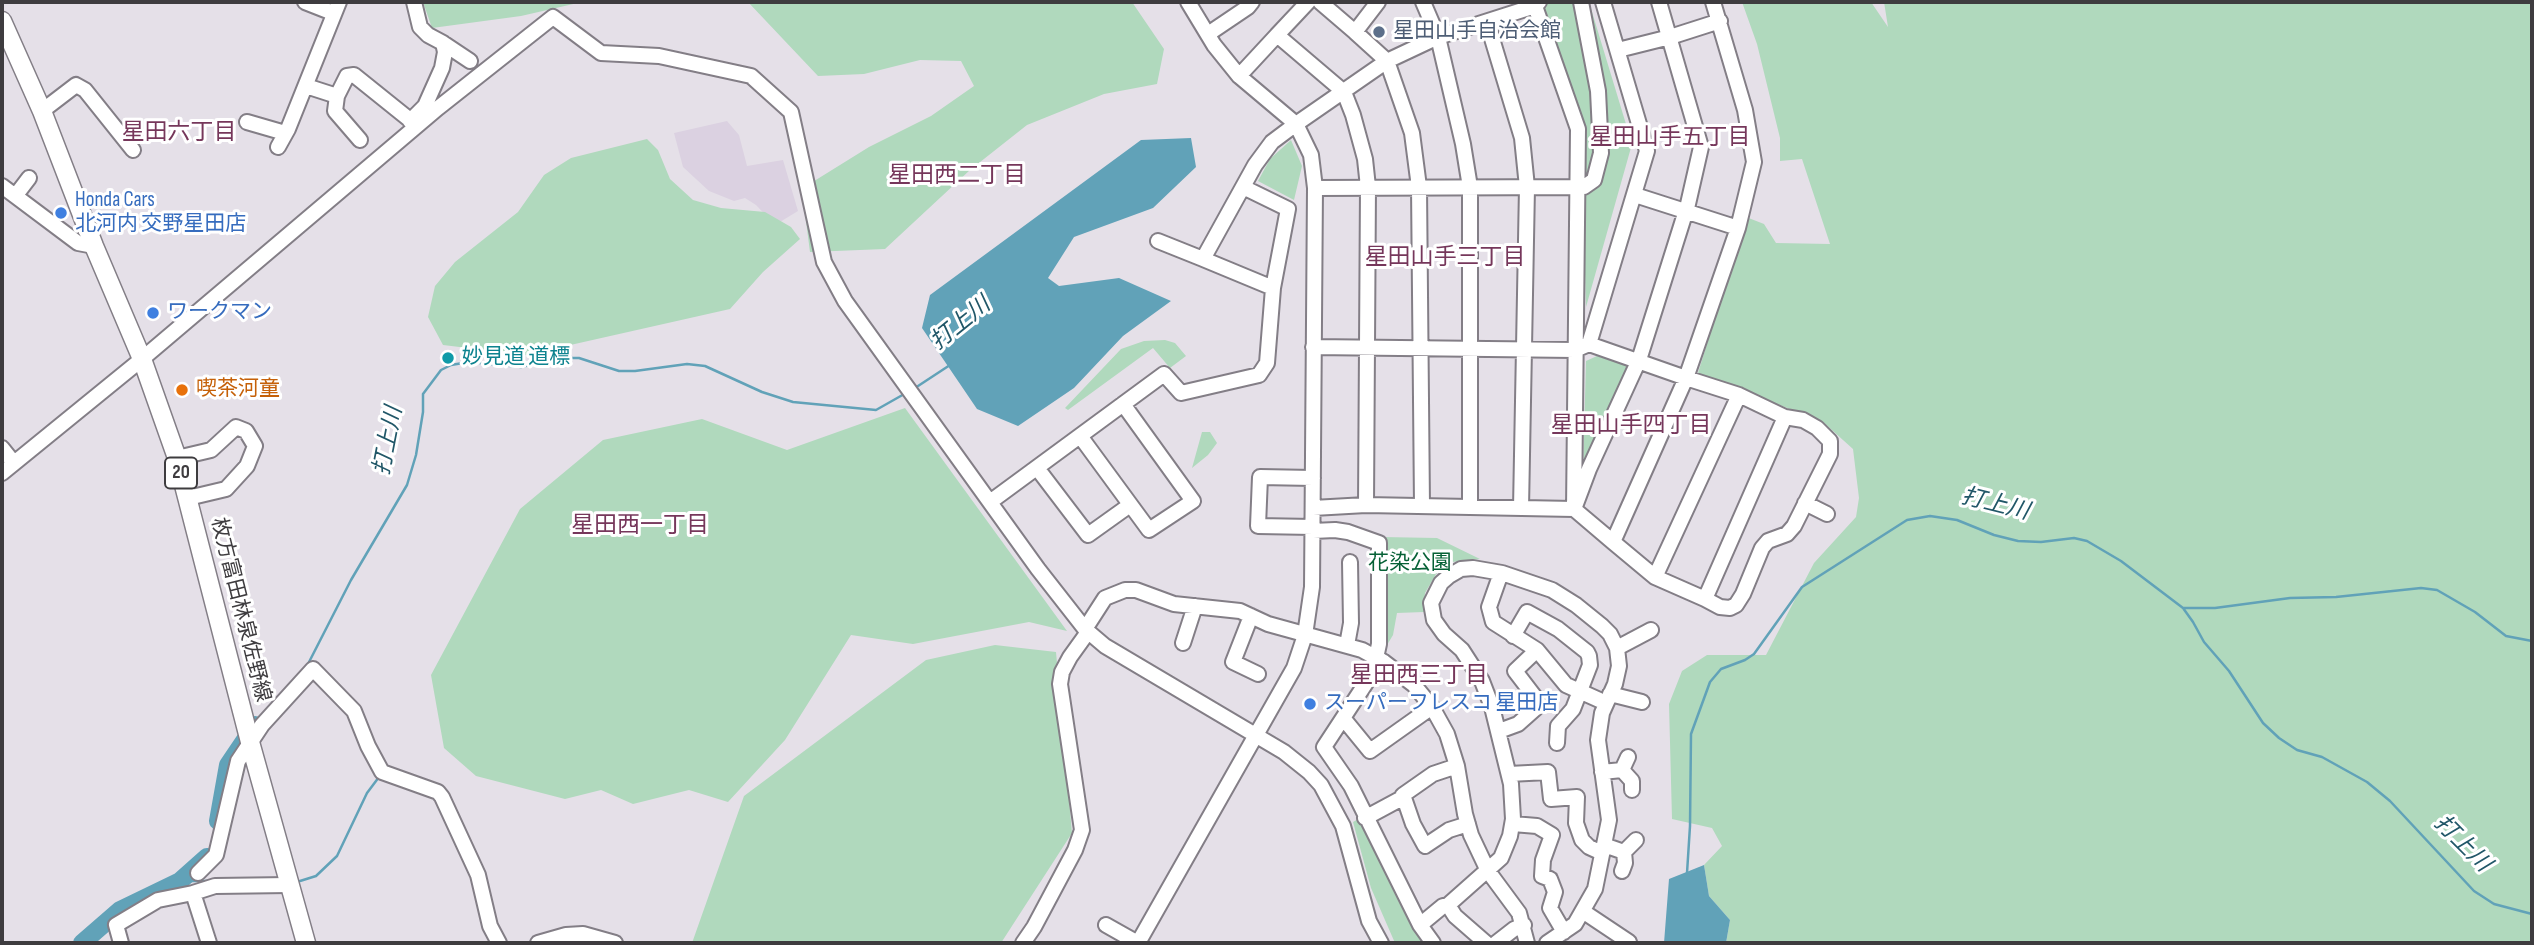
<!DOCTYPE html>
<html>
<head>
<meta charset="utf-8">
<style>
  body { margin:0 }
  #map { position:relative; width:2534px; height:945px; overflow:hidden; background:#e5e0e8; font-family:"Sofia Sans Condensed",sans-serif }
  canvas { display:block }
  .frame { position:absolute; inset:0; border:4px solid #3e3c3f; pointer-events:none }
</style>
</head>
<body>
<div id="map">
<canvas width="2534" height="945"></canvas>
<div class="frame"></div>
</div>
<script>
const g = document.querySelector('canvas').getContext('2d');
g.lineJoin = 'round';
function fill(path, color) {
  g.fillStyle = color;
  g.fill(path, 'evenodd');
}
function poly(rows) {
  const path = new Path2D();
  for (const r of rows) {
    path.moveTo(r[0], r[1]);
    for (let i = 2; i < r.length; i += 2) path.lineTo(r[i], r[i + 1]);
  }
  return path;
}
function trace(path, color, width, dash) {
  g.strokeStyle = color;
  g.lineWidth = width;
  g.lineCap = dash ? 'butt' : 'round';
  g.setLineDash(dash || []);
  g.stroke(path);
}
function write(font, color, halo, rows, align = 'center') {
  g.font = font + ' "Sofia Sans Condensed","Noto Sans JP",sans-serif';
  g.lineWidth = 6;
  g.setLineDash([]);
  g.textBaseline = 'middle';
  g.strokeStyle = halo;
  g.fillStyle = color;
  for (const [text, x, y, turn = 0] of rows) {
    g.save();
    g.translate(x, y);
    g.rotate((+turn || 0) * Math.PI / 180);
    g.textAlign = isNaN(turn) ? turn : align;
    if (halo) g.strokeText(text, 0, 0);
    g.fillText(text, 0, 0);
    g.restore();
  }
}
fill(poly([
  [727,121,739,135,747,166,783,160,798,211,775,225,756,205,745,198,734,201,709,191,683,167,674,133]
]), '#dbd1e1');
fill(poly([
  [423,2,582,2,521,16,432,28],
  [748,2,1132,2,1164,49,1157,84,1104,94,1027,125,970,170,885,249,810,252,803,198,811,183,869,147,931,116,974,86,961,61,920,60,864,74,818,76],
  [1541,2,1589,2,1632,144,1586,307,1580,109],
  [1742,2,1871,2,1888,27,1884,2,2532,2,2532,943,1726,943,1730,920,1709,896,1704,865,1722,846,1712,828,1672,819,1669,704,1682,671,1707,655,1766,655,1814,563,1856,517,1859,498,1853,449,1823,422,1698,373,1746,217,1764,224,1776,243,1830,244,1802,159,1780,161,1780,138,1757,44],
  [647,139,658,150,670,179,693,200,721,208,765,212,791,227,800,239,763,272,730,309,526,355,443,345,428,317,435,286,455,262,518,212,544,175,571,158],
  [1291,140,1302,166,1294,200,1258,181,1270,159],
  [1165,340,1175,343,1186,356,1170,368,1153,348,1068,410,1065,408,1121,349,1144,341],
  [1597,356,1630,366,1583,473,1586,361],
  [905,408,1067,631,1029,622,913,644,851,635,785,740,728,802,689,790,633,804,601,790,565,799,476,776,444,748,431,675,520,509,603,440,702,419,787,450],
  [1202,432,1210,432,1217,443,1208,455,1192,468],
  [1382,537,1437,538,1480,559,1452,562,1436,574,1425,593,1424,612,1397,613,1393,635,1384,650],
  [995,645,1056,652,1072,833,1001,943,692,943,744,796,926,660],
  [1362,817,1430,943,1395,943,1371,888,1353,822]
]), '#b0d9bd');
fill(poly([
  [1191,138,1196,167,1153,208,1074,237,1048,278,1059,286,1119,278,1171,301,1123,336,1074,388,1018,426,977,409,922,328,930,295,1141,140],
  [1704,865,1709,896,1730,920,1726,943,1664,943,1669,879]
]), '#61a2b8');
trace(poly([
  [915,388,950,365],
  [2183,608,2215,608,2290,598,2336,597,2421,588,2437,590,2475,612,2506,636,2532,641],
  [307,666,351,580,407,485,416,455,423,412,423,394,441,370,451,365,469,362,521,367,562,358,579,358,619,371,635,371,687,364,705,366,762,392,793,402,876,410,906,393],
  [1687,873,1690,826,1691,734,1710,682,1721,669,1745,660,1754,654,1802,587,1907,520,1930,516,1957,520,1994,535,2018,541,2041,542,2074,538,2087,541,2121,561,2183,608,2193,622,2204,642,2229,671,2263,723,2279,738,2297,750,2322,757,2367,782,2390,801,2474,891,2494,904,2532,914],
  [180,881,208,881],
  [300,881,316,876,337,856,367,793,379,777]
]), '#61a2b8', 2.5);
trace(poly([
  [218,821,228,765,255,725],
  [82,943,120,910,180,881,207,857]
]), '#61a2b8', 18);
const minor = poly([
  [305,2,333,13],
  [1320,2,1355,32,1378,2],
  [1423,2,1438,37,1463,144,1470,187,1470,507],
  [1487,22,1522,138,1527,187,1521,508],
  [1355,32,1387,61,1412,133,1419,187,1422,506],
  [1208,34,1248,7,1252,2],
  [1277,35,1308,2],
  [443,43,470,61],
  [1618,50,1670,37,1720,21],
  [1239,76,1277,35,1344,92,1353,115,1365,159,1368,187,1366,505],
  [306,86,337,96,335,111,360,140],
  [337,96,347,76,354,75,410,120],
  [42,111,76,85,85,90,133,150],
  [410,121,425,106,442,68,445,52,443,43,428,35,420,27,414,2],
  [247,122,285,133],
  [278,147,288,129,339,2],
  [2,186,78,243,94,246],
  [1243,187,1288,209,1273,288],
  [1315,188,1577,187,1584,187,1594,180,1601,153,1598,91,1581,2],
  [16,195,29,178],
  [1635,195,1738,228],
  [1158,241,1203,259],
  [1589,344,1647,151,1603,2],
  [1313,347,1575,350,1589,344,1686,378,1738,228,1754,162,1745,110,1713,2],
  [1080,436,1149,530,1193,501,1123,404],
  [2,448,14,463],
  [177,458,211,450,236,427,246,431,255,446,247,466,226,489,188,498],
  [1037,468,1088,535,1130,505],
  [2,473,142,359,438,108,553,17,601,53,659,56,751,76,791,112,824,262,845,301,1038,569,1085,629,1105,646,1284,752,1309,772,1321,785,1343,826,1369,921,1381,943],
  [990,502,1164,374,1181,393,1259,375,1267,363,1273,288,1203,259,1255,165,1272,142,1296,124,1387,61,1438,37,1535,6,1539,2],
  [1805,503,1827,514],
  [1313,508,1366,505,1574,509,1578,129,1535,6],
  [1313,527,1258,526,1260,477,1313,478],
  [1313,531,1335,530,1348,532,1379,543,1379,644,1376,658],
  [1613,542,1686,378,1739,395,1785,417,1705,599,1655,577,1613,542,1574,509,1589,469,1639,360,1688,204,1701,147,1659,2],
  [1501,573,1489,607,1493,622,1537,650,1566,685,1606,703],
  [1655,577,1739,395],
  [1705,599,1720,607,1730,608,1736,605,1743,594,1762,548,1768,541,1787,534,1794,526,1830,454,1830,441,1817,428,1803,420,1785,417],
  [1251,616,1233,662,1258,674],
  [1085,629,1105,598,1125,590,1136,590,1174,604,1240,611,1268,624,1362,650,1384,662,1414,685,1432,707,1447,734,1457,766,1465,814,1471,835,1488,871,1519,913,1527,943],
  [1513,636,1527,612,1558,629,1587,652,1589,656,1590,665,1573,709,1558,726,1557,743],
  [1183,643,1195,606],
  [1347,645,1351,623,1350,562],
  [1617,648,1651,630],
  [1381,660,1343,718,1370,751,1432,707],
  [1610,694,1642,702],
  [1343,718,1324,747,1351,786,1420,925,1433,943],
  [1499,731,1518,724,1536,708,1538,701,1515,671,1537,650],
  [1457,766,1433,774,1403,795,1413,824,1425,846,1449,830,1468,824],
  [1622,770,1632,781,1632,790],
  [1602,772,1622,770,1628,757],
  [1509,774,1548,772,1551,799,1577,797,1576,823,1582,840,1589,847,1602,853],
  [1365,818,1404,797],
  [1513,824,1537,826,1552,835,1543,860,1542,876,1550,879,1555,892,1550,908,1564,932],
  [1604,845,1624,852,1636,840],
  [1622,871,1625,863,1624,852],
  [198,873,216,855,238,761,262,725,313,669,354,711,368,746,382,772,438,792,442,797,478,875,490,926,499,943],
  [1584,912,1629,942],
  [1106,925,1138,943],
  [1420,925,1443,906,1448,905],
  [121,943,116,925,158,900,193,893],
  [209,943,193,893,215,886,289,885],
  [538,943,566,935,583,934,615,943],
  [1023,943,1034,927,1075,850,1082,830,1060,684,1062,672,1070,657,1088,632],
  [1138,943,1294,668,1305,635,1312,587,1315,188,1311,155,1296,124,1239,76,1214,45,1188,2],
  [1486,943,1455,916,1448,905,1501,858,1510,836,1513,819,1511,784,1492,707,1482,681,1462,650,1444,634,1434,620,1431,603,1441,583,1449,576,1461,569,1473,568,1502,573,1552,590,1576,605,1602,626,1610,634,1617,648,1619,666,1615,684,1602,713,1598,740,1609,820,1595,889,1575,924,1547,943],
  [1496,943,1514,929,1524,925]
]);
const major = poly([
  [2,21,42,111,94,246,142,359,177,458,250,742,306,943]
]);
trace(minor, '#837e86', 18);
trace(major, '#837e86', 21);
trace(minor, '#fff', 14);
trace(major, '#fff', 18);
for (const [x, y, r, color] of [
  [1379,32,7,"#5c6f8a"],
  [61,213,7,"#3f7fe0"],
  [153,313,7,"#3f7fe0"],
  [448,358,7,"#0f9aa8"],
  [182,390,7,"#e8710a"],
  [1310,704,7,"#3f7fe0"]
]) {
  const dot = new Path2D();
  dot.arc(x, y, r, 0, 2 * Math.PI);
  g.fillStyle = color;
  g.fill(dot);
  trace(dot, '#fff', 2.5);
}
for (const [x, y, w] of [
  [181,473,32]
]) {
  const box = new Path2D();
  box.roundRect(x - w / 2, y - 15.5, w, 31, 5);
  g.fillStyle = '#fff';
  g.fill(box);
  trace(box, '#3e3c3f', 2);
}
write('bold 19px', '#3e3c3f', null, [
  ["20",181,473]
]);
write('21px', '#4e5e75', '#fff', [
  ["星田山手自治会館",1393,32]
], 'left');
write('21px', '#366cbe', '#fff', [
  ["Honda Cars",75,201],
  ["北河内 交野星田店",75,225],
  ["ワークマン",167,313],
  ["スーパーフレスコ 星田店",1324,704]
], 'left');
write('21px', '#0d838f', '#fff', [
  ["妙見道 道標",462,358]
], 'left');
write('21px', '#c56008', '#fff', [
  ["喫茶河童",196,390]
], 'left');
write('21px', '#066136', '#fff', [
  ["花染公園",1410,564]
]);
write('21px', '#3e3c3f', '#fff', [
  ["枚方富田林泉佐野線",240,610,76]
]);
write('23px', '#76375b', '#fff', [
  ["星田六丁目",179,133],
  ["星田山手五丁目",1670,138],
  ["星田西二丁目",957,176],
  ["星田山手三丁目",1445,258],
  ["星田山手四丁目",1631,426],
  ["星田西一丁目",640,526],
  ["星田西三丁目",1419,676]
]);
write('italic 23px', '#215768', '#fff', [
  ["打上川",961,324,-39],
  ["打上川",389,441,-79],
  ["打上川",1995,505,14],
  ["打上川",2462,844,45]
]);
</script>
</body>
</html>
